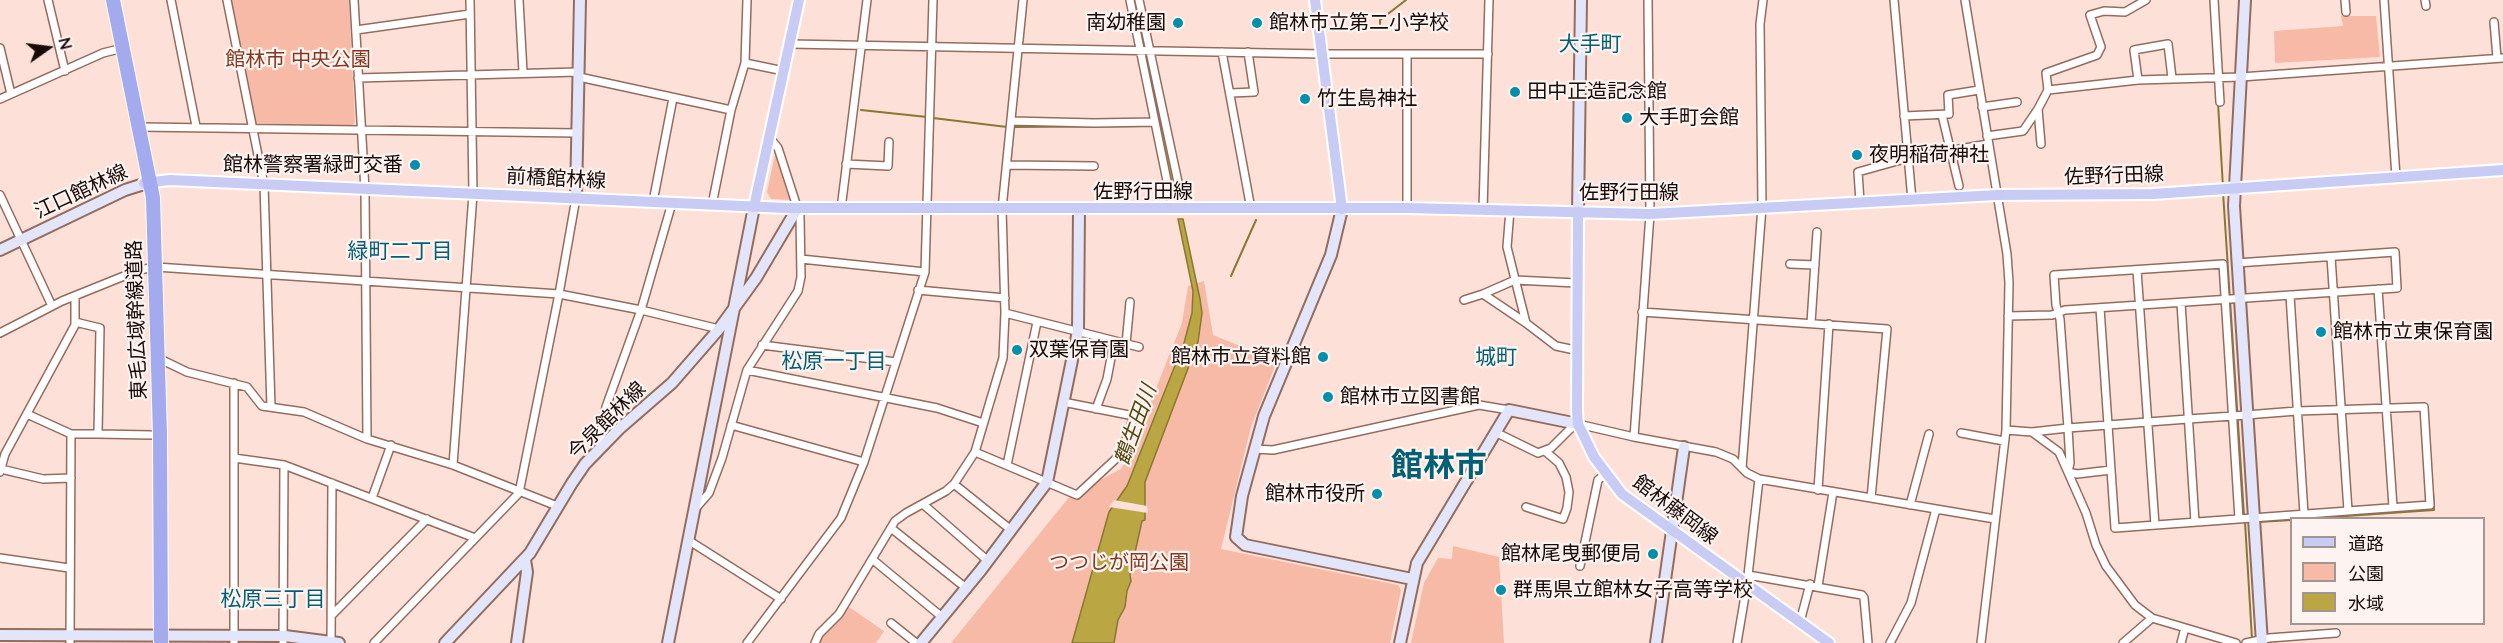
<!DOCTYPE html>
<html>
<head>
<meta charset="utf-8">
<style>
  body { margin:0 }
  #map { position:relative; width:2503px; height:643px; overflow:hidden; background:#fde1d8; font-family:Quicksand,"Noto Sans JP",sans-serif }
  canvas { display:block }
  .legend { position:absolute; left:2290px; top:517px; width:195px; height:108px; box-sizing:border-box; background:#fdf3f0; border:2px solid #a19692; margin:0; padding:8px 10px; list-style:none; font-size:18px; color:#180a06 }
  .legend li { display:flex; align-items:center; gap:12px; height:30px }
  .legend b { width:30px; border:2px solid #a19692 }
  .north { position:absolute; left:18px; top:18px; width:60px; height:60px; -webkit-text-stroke:4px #fdf3f0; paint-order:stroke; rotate:76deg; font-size:16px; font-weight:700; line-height:24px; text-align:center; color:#180a06 }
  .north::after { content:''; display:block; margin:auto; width:21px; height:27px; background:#180a06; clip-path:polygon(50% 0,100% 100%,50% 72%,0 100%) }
</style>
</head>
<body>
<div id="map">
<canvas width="2503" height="643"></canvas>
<ul class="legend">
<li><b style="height:8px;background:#c8ccf4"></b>道路</li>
<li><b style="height:16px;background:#f6baa6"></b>公園</li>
<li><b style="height:16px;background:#baa744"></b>水域</li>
</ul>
<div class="north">N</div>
</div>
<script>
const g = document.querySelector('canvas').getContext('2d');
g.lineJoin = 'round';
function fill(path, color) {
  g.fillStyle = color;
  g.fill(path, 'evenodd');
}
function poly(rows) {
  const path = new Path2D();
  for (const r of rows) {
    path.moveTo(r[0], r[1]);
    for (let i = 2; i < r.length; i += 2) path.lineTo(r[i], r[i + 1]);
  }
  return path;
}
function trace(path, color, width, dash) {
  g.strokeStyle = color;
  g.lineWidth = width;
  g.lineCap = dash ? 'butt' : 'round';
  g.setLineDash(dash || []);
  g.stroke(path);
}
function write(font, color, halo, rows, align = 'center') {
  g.font = font + ' Quicksand,"Noto Sans JP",sans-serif';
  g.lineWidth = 4.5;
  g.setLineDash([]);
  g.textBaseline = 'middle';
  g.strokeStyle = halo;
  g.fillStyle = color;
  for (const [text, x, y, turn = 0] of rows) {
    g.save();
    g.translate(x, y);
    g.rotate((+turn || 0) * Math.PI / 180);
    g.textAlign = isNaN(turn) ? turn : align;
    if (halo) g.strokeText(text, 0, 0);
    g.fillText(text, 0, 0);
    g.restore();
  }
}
fill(poly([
  [230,0,349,0,355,122,353,126,254,123],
  [2341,16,2376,16,2380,57,2275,63,2274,31,2343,26],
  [775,155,778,155,792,200,771,199,767,192],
  [1204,281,1213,335,1277,361,1251,427,1221,549,1398,585,1401,590,1390,643,951,643,1070,496,1121,469,1130,454,1182,323,1188,286],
  [1453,546,1499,557,1504,643,1411,643,1424,583,1438,558,1452,559],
  [846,605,884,631,876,643,818,643]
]), '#f6baa6');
const water = poly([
  [1132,0,1137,0,1179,199,1173,199,1132,0],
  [1178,219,1183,219,1200,299,1202,313,1198,342,1145,482,1145,520,1142,521,1130,575,1131,581,1127,591,1125,607,1118,620,1114,643,1072,643,1109,512,1127,486,1184,343,1192,313,1193,291,1178,219]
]);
fill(water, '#baa744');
trace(water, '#897831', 1.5);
fill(poly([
  [1114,500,1147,506,1148,513,1109,507]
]), '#fde1d8');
trace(poly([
  [1380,25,1380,20,1406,0],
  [2218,103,2223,187],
  [861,110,927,117],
  [933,118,1007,127],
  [1013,127,1154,126],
  [2223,192,2244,516],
  [1231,276,1256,220],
  [2317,518,2434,510,2433,492],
  [2245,522,2252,639],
  [2258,522,2292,520]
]), '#897831', 2);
const street = poly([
  [48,0,65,71],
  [171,0,196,126],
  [227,0,264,185,271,407],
  [354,0,365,190,367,439],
  [519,0,523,72],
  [1130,0,1173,210],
  [1139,0,1184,210],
  [1894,0,1912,200],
  [1965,0,2007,254,2009,283,2006,430,1981,643],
  [2214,0,2220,102],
  [2345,0,2346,12],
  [2384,0,2396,177],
  [2425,0,2426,6],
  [2494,22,2497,58],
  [356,30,470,14],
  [790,44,1322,54,1488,54],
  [0,48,11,94],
  [1222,52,1251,209],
  [1407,54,1407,208],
  [745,63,784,71],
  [579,77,731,110],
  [358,78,578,72],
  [2138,80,2134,50,2168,44,2172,78],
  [2048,90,2138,80,2241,77,2503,58],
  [1231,93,1254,92,1248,52],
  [0,99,103,53,123,48],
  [1982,107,2017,102],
  [1942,115,1959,186],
  [1904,116,1949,114,1948,95,1979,90],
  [1011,121,1094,123,1155,122],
  [140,127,577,133],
  [1987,136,2023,131,2038,109],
  [2041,144,2038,109,2048,90,2046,73,2097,55,2101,47,2090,15,2104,11,2125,12,2146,0],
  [846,164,888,166,889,142],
  [1007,165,1094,166],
  [0,195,52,306],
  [653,202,673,98],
  [1860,202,1858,172,1908,158,1988,144],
  [712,205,731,110,745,63,747,0],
  [841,209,867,0],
  [1483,210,1489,0],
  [1510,210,1507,247,1526,323],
  [2331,257,2348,511],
  [801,259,925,272],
  [1790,264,1815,265],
  [2137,270,2155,525],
  [2378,289,2393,507],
  [918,290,1005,298],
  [2290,295,2304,514],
  [1464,300,1483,294],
  [2181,303,2195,522],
  [1642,312,1887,329,1871,498],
  [1005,313,1139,347],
  [2008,316,2052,315,2065,310,2397,288,2395,252,2237,263],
  [75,322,100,328,98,434,151,435],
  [1811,323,1817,232],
  [0,333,62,301,139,270,156,267,559,294,641,310,719,329],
  [1126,344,1130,302],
  [762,345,896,362],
  [1575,350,1556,346,1526,323,1483,294,1515,280,1576,283],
  [158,358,187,372,247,387,262,406,304,412,367,439,453,465,557,506],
  [747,370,937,408,983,423],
  [1096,409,1107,379,1114,342],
  [27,414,71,434,98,434],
  [731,425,864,462],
  [2006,430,2032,432,2068,428,2188,419,2233,416,2297,411,2424,407,2430,505,2115,528,2111,470,2108,425,2100,308],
  [1495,432,1538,453,1551,448,1570,429,1578,424,1634,437,1716,452,1733,459,1747,473,1759,479,1995,519],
  [2032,432,2059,452,2086,513,2096,545,2106,566,2135,605,2152,618,2236,643],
  [1961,433,2004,441],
  [1634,437,1650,214,1648,0],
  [601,446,602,428,606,407,641,310,672,203],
  [1254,449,1273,450,1479,405,1509,410],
  [975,452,1077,495,1121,454,1134,416,1063,402],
  [234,458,284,465,475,538],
  [453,465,473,194,470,0],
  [1007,465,1037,322],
  [1742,468,1762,207,1760,24,1763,0],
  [1,469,43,479,71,478],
  [2111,470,2077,474,2068,472,2070,463,2068,428,2060,319,2056,305,2054,275,2223,264,2239,519],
  [0,472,5,454,75,325,75,296],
  [954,484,1011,530],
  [1818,490,1829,324],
  [372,498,391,445],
  [924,505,988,561],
  [1910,505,1929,434],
  [1526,507,1563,519,1567,508,1569,492,1566,477,1559,463,1545,451],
  [696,508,709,493,722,458,747,370,798,291,801,277,800,216,778,148,770,138],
  [891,528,966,588],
  [688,540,781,599],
  [0,558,69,568],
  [872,559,942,617],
  [1580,566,1598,480,1605,474],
  [1748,575,1862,595,1864,598,1868,643],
  [1818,586,1833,492],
  [332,615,427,519],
  [1800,622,1810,584],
  [891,623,916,643],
  [70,643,71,434],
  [234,643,234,383],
  [283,643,284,465],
  [331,643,332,483],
  [374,643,519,493,559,294,576,198],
  [747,643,841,518,864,462,925,272,933,0],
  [815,643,819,634,839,614,895,521,906,513,946,491,954,484,975,452,1003,358,1005,313,1002,209,1023,0],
  [1737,643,1747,584,1759,479],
  [1890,643,1911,603,1936,509],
  [2123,643,2152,618],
  [2181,643,2185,628],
  [2246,643,2269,638,2336,633]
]);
const secondary = poly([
  [2245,0,2234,206,2262,643],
  [576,198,580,0],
  [1342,209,1331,255,1264,416,1242,496,1236,537,1245,545,1412,579],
  [1578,212,1581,0],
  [0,250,125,190,144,184],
  [0,635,285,636,339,643],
  [445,643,530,553,572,483,585,464,619,429,672,383,719,329,756,278,797,209],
  [517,643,527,572,525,560],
  [668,643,754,207],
  [921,643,981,570,1047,482,1078,331,1079,209],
  [1400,643,1417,563,1509,410,1578,424],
  [1656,643,1684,447]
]);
const primary = poly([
  [1315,0,1342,209],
  [144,183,170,180,786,208,1407,208,1650,214,1997,195,2153,194,2503,170],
  [754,207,799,0],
  [1578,212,1577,411,1578,424,1594,457,1622,494,1829,643]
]);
const highway = poly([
  [113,0,153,198,160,435,161,643]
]);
trace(street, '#946c5f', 10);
trace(secondary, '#946c5f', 14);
trace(primary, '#fff', 14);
trace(highway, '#fff', 16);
trace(street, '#fff', 7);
trace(secondary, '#e3e6fa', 10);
trace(primary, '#c8ccf4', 10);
trace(highway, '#a3aaed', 14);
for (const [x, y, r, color] of [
  [1178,23,6,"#018fab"],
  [1257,23,6,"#018fab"],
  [1515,92,6,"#018fab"],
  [1305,99,6,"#018fab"],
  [1627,118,6,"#018fab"],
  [1857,155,6,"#018fab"],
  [415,165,6,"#018fab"],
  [2321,332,6,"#018fab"],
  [1017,350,6,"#018fab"],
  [1323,357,6,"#018fab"],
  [1328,397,6,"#018fab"],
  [1377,494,6,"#018fab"],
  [1653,554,6,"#018fab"],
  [1501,590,6,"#018fab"]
]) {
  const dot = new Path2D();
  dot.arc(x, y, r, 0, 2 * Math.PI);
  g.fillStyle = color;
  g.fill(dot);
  trace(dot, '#fdf3f0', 2);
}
write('20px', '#180a06', '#fdf3f0', [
  ["南幼稚園",1166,23,"right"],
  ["館林市立第二小学校",1269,23],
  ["田中正造記念館",1527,92],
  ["竹生島神社",1317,99],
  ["大手町会館",1639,118],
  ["夜明稲荷神社",1869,155],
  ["館林警察署緑町交番",403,165,"right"],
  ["館林市立東保育園",2333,332],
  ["双葉保育園",1029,350],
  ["館林市立資料館",1311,357,"right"],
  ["館林市立図書館",1340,397],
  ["館林市役所",1365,494,"right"],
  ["館林尾曳郵便局",1641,554,"right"],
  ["群馬県立館林女子高等学校",1513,590]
], 'left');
write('20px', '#823820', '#fdf3f0', [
  ["館林市 中央公園",298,60],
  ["つつじが岡公園",1119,563]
]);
write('20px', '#180a06', '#fdf3f0', [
  ["佐野行田線",2114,176,-2],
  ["前橋館林線",556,179,3],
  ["江口館林線",81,192,-25],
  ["佐野行田線",1143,192],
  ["佐野行田線",1629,193],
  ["東毛広域幹線道路",137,320,-92],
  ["今泉館林線",607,421,-45],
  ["館林藤岡線",1675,510,37]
]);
write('21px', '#035f73', '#fdf3f0', [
  ["大手町",1590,45],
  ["緑町二丁目",400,252],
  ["城町",1496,358],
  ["松原一丁目",834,362],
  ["松原三丁目",273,600]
]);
write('italic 21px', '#504610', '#fdf3f0', [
  ["鶴生田川",1136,425,-70]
]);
write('bold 32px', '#035f73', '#fdf3f0', [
  ["館林市",1439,466]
]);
</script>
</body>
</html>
